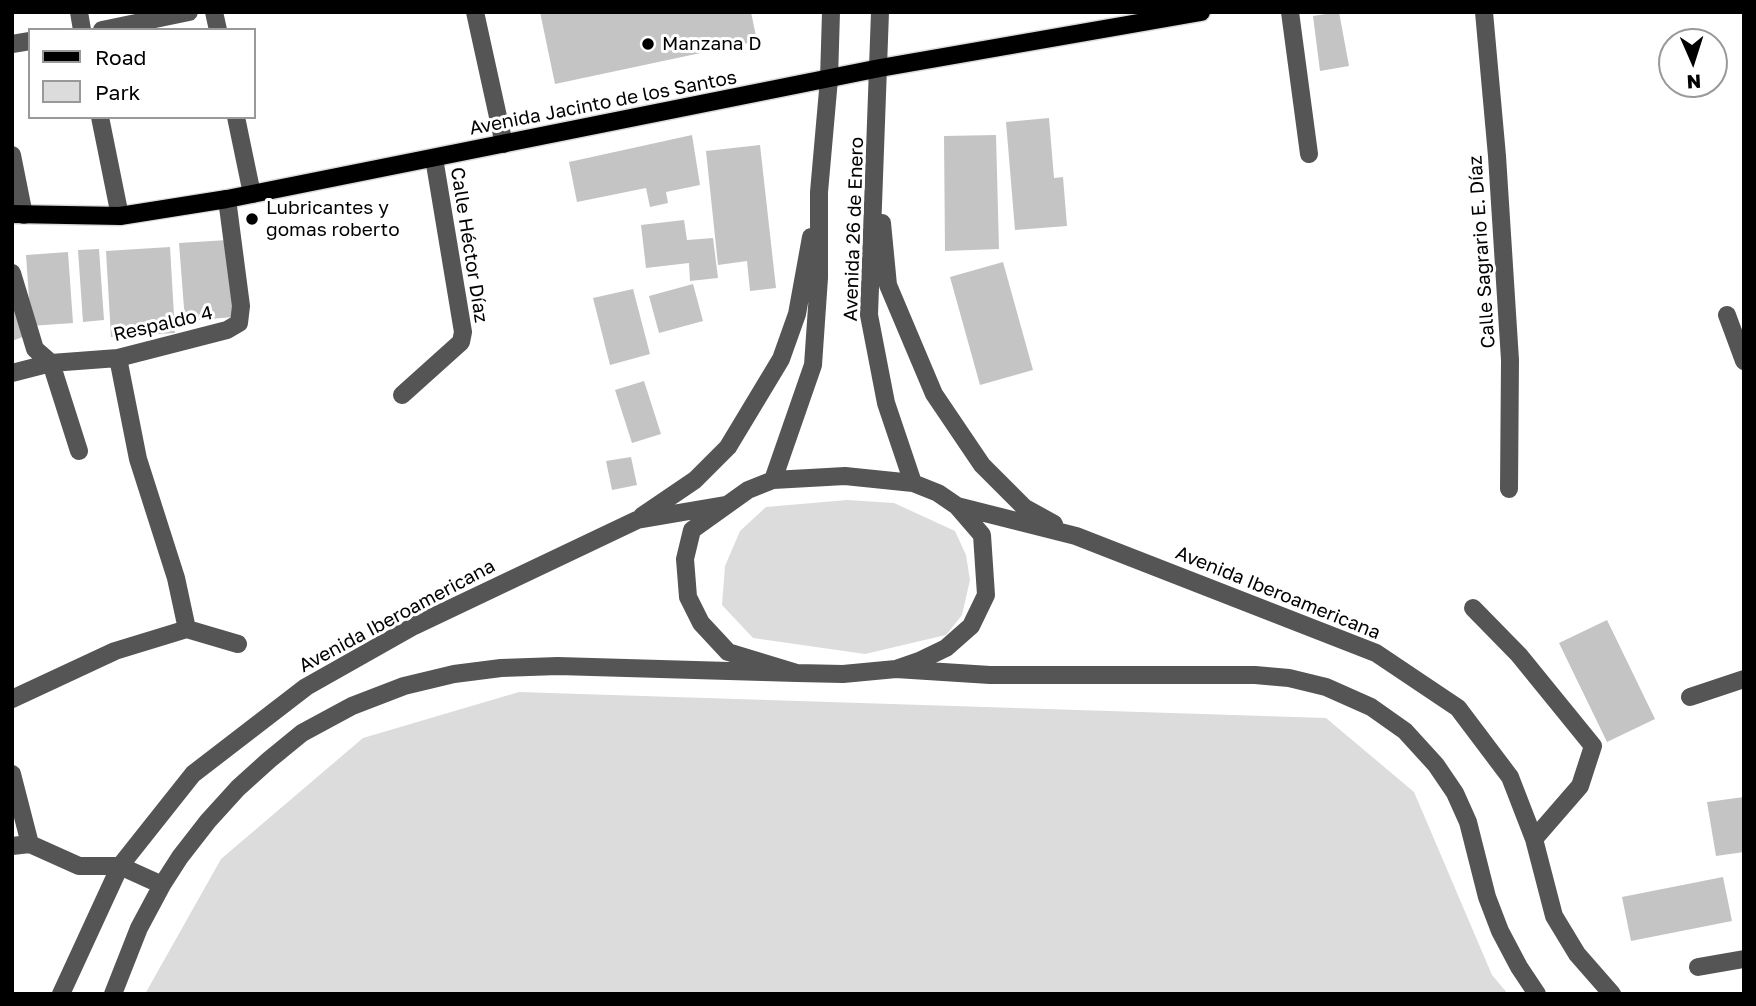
<!DOCTYPE html>
<html>
<head>
<meta charset="utf-8">
<style>
	body { margin:0 }
	#map { position:relative; width:1756px; height:1006px; overflow:hidden; background:#fff; font-family:"Golos Text",sans-serif }
	canvas { display:block }
	.frame { position:absolute; inset:0; border:14px solid #000; pointer-events:none }
	.legend { position:absolute; left:28px; top:28px; width:228px; height:91px; box-sizing:border-box; background:#fff; border:2px solid #999; margin:0; padding:9px 12px; list-style:none; font-size:21px; color:#000 }
	.legend li { display:flex; align-items:center; gap:14px; height:35px }
	.legend b { width:35px; border:2px solid #999 }
	.north { position:absolute; left:1658px; top:28px; width:70px; height:70px; box-sizing:border-box; background:#fff; border:2px solid #999; border-radius:50%; rotate:177deg; font-size:19px; font-weight:700; line-height:28px; text-align:center; color:#000 }
	.north::after { content:''; display:block; margin:auto; width:24px; height:32px; background:#000; clip-path:polygon(50% 0,100% 100%,50% 72%,0 100%) }
</style>
</head>
<body>
<div id="map">
<canvas width="1756" height="1006"></canvas>
<div class="frame"></div>
<ul class="legend">
<li><b style="height:9px;background:#000"></b>Road</li>
<li><b style="height:19px;background:#dcdcdc"></b>Park</li>
</ul>
<div class="north">N</div>
</div>
<script>
const ctx = document.querySelector('canvas').getContext('2d');
ctx.lineJoin = 'round';
function fillPath(path, color) {
  ctx.fillStyle = color;
  ctx.fill(path, 'evenodd');
}
function shape(rows) {
  const path = new Path2D();
  for (const r of rows) {
    path.moveTo(r[0], r[1]);
    for (let i = 2; i < r.length; i += 2) path.lineTo(r[i], r[i + 1]);
  }
  return path;
}
function strokePath(path, color, width, dash) {
  ctx.strokeStyle = color;
  ctx.lineWidth = width;
  ctx.lineCap = dash ? 'butt' : 'round';
  ctx.setLineDash(dash || []);
  ctx.stroke(path);
}
function label(font, color, halo, rows, align = 'center') {
  ctx.font = font + ' "Golos Text",sans-serif';
  ctx.lineWidth = 6;
  ctx.setLineDash([]);
  ctx.textBaseline = 'middle';
  ctx.strokeStyle = halo;
  ctx.fillStyle = color;
  for (const [text, x, y, turn = 0] of rows) {
    ctx.save();
    ctx.translate(x, y);
    ctx.rotate((+turn || 0) * Math.PI / 180);
    ctx.textAlign = isNaN(turn) ? turn : align;
    if (halo) ctx.strokeText(text, 0, 0);
    ctx.fillText(text, 0, 0);
    ctx.restore();
  }
}
fillPath(shape([
	[847,500,894,503,955,531,966,555,970,580,962,615,946,635,865,654,753,638,722,605,725,566,740,531,766,507],
	[519,692,1326,718,1414,792,1492,975,1508,994,145,994,221,859,363,738]
]), '#dcdcdc');
fillPath(shape([
	[540,12,751,12,757,41,555,84],
	[1339,12,1349,66,1320,71,1313,16],
	[1049,118,1054,178,1063,177,1067,226,1015,230,1006,122],
	[692,135,700,185,666,192,668,203,650,207,646,188,577,202,569,162],
	[996,135,999,249,945,251,944,136],
	[760,145,776,288,750,291,747,261,718,265,706,151],
	[684,220,687,240,713,238,718,278,690,281,689,263,646,268,641,225],
	[228,240,234,317,185,321,179,243],
	[170,247,175,333,111,337,106,251],
	[99,249,104,320,83,322,78,250],
	[68,252,73,323,31,326,26,255],
	[1003,262,1033,370,980,385,950,277],
	[693,284,703,321,659,333,649,296],
	[633,289,650,354,610,365,593,298],
	[12,303,25,336,12,341],
	[644,381,661,434,632,443,615,390],
	[631,457,637,485,612,490,606,461],
	[1607,620,1655,719,1607,742,1559,643],
	[1744,797,1744,852,1716,856,1707,802],
	[1723,877,1732,921,1631,941,1622,897]
]), '#c4c4c4');
const major = shape([
	[12,214,120,216,227,199,880,68,1201,12]
]);
strokePath(major, '#dbdbdb', 21);
strokePath(shape([
	[79,12,82,30],
	[214,12,218,30],
	[475,12,504,144],
	[880,12,869,315,886,403,913,483],
	[1290,12,1309,154],
	[1484,12,1497,156,1510,360,1509,489],
	[102,30,189,12],
	[12,44,30,41],
	[100,117,120,216],
	[236,117,252,194],
	[12,155,24,215],
	[882,223,888,285,934,394,982,465,1025,508,1054,524],
	[12,273,35,349,51,363,79,451],
	[1727,315,1744,361],
	[118,358,138,459,176,578,187,629],
	[12,373,51,363,118,358,227,330,239,323,241,306,227,199],
	[402,395,461,342,463,332,434,158],
	[845,476,913,483,938,493,957,506,982,535,986,595,971,626,946,648,919,661,896,669,843,674,797,673,728,652,701,623,688,597,685,559,692,530,748,490,773,480,845,476],
	[773,480,813,365,819,278,819,192,829,79,831,12],
	[957,506,1076,536,1376,653,1458,708,1510,777,1534,839,1554,916,1577,954,1612,994],
	[642,516,695,480,728,447,781,359,797,314,811,237],
	[1473,608,1519,655,1593,746,1580,786,1534,839],
	[896,669,990,675,1255,675,1289,678,1326,687,1371,707,1405,731,1436,765,1455,793,1468,822,1487,897,1500,931,1519,967,1537,994],
	[1690,697,1744,679],
	[12,699,115,651,187,629,238,644],
	[12,774,30,844],
	[12,846,30,844,79,866,120,866,162,885],
	[1698,967,1744,959],
	[61,994,120,866,193,774,306,687,414,626,637,520,725,505],
	[113,994,139,928,162,885,180,857,208,821,238,788,269,760,302,733,352,706,404,686,454,674,501,668,558,666,797,673]
]), '#555', 18);
strokePath(major, '#000', 18);
for (const [x, y, r, color] of [
	[648,44,7,"#000"],
	[252,219,7,"#000"]
]) {
  const dot = new Path2D();
  dot.arc(x, y, r, 0, 2 * Math.PI);
  ctx.fillStyle = color;
  ctx.fill(dot);
  strokePath(dot, '#fff', 2.5);
}
label('19px', '#000', '#fff', [
	["Manzana D",662,44],
	["Lubricantes y",266,208],
	["gomas roberto",266,230]
], 'left');
label('19px', '#000', '#fff', [
	["Avenida Jacinto de los Santos",603,103,-11],
	["Avenida 26 de Enero",854,229,-88],
	["Calle Héctor Díaz",469,245,81],
	["Calle Sagrario E. Díaz",1482,252,-94],
	["Respaldo 4",163,324,-13],
	["Avenida Iberoamericana",1278,593,22],
	["Avenida Iberoamericana",397,616,-28]
]);
</script>
</body>
</html>
